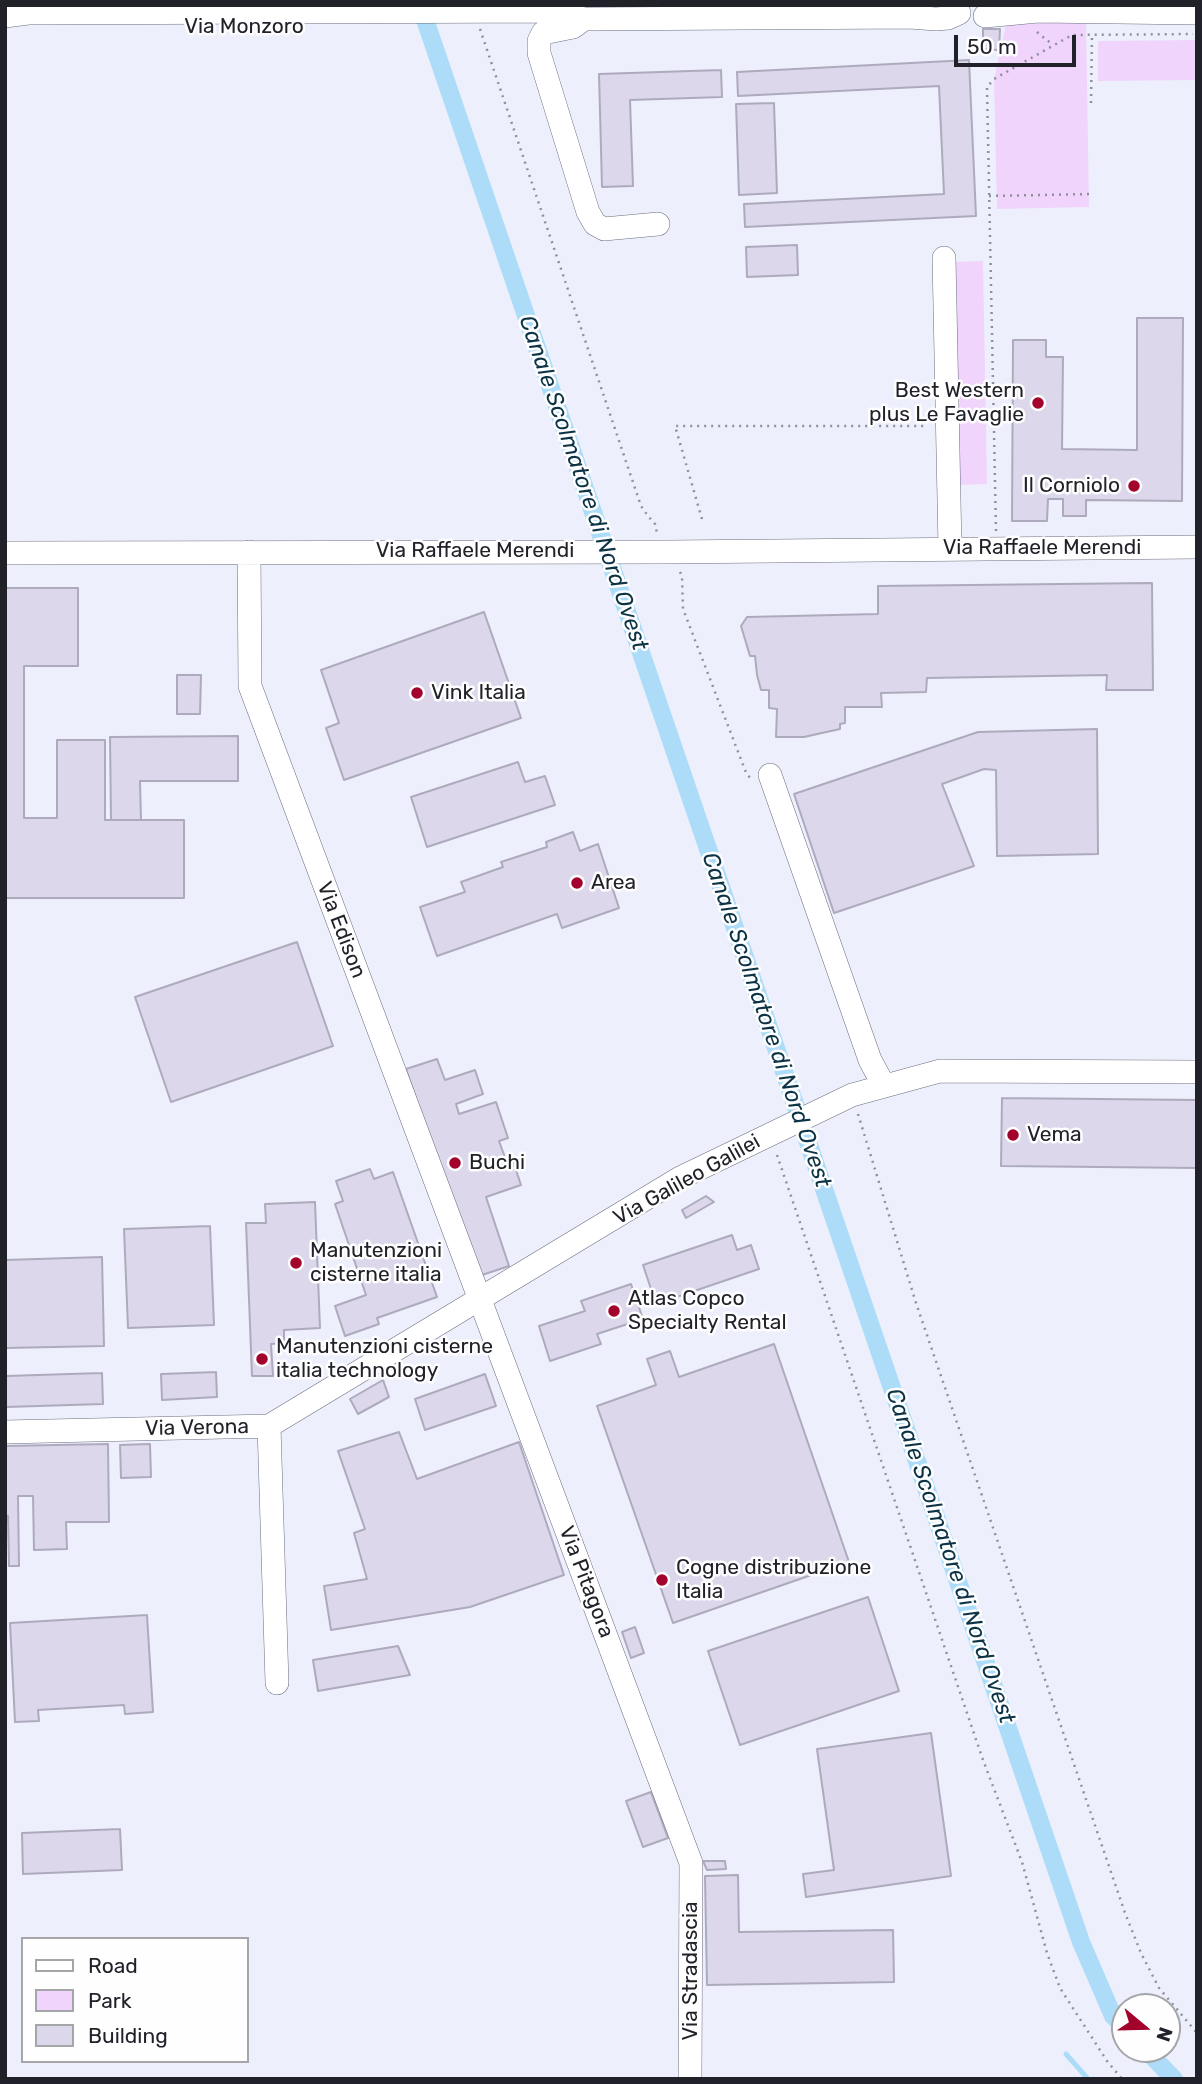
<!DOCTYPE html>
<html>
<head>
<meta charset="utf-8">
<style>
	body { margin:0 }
	#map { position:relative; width:1202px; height:2084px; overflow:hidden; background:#edf0fc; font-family:Rubik,sans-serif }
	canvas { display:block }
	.frame { position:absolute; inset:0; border:7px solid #202129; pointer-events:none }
	.legend { position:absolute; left:21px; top:1937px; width:228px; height:126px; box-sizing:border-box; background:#fefefe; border:2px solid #a5a6a9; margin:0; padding:9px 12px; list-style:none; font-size:21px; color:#202129 }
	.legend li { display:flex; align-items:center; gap:14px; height:35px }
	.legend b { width:35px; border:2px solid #a5a6a9 }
	.north { position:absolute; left:1111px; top:1993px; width:70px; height:70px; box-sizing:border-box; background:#fefefe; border:2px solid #a5a6a9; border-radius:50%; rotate:109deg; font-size:19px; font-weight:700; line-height:28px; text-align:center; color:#202129 }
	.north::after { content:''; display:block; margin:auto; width:24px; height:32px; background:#a2022b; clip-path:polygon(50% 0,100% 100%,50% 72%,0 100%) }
	.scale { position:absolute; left:954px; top:35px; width:122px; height:32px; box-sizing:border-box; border:4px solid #202129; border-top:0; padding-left:9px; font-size:21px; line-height:24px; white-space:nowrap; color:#202129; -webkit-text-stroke:5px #fefefe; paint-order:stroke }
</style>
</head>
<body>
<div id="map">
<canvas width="1202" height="2084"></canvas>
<div class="frame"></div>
<ul class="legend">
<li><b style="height:9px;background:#fff"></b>Road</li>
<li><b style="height:19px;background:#f0d4fb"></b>Park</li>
<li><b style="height:19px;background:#dcd7eb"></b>Building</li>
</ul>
<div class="north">N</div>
<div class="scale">50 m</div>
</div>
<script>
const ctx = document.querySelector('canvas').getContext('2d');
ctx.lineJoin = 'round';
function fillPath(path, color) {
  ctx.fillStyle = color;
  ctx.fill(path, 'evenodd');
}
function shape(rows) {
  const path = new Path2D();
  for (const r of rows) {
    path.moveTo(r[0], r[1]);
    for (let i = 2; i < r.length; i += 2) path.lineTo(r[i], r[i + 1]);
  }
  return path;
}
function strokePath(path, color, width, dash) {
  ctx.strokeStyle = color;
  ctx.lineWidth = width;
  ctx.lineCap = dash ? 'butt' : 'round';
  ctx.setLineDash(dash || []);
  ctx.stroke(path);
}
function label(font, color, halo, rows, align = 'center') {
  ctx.font = font + ' Rubik,sans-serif';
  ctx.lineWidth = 5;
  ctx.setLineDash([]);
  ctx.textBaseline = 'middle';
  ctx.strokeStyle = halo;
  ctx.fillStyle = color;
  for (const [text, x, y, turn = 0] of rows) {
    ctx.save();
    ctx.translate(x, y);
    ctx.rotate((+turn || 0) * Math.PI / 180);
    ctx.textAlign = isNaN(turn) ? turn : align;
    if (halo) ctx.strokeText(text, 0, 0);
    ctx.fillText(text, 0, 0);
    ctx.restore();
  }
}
fillPath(shape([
	[1086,21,1089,207,997,209,994,79,1006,25],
	[1197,40,1197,80,1098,81,1098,41],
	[983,261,987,484,956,485,952,262]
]), '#f0d4fb');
strokePath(shape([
	[1066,2054,1088,2079]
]), '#acdcf8', 5);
strokePath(shape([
	[420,5,1081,1942,1113,2016,1125,2028],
	[1145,2049,1174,2079]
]), '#acdcf8', 18);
const building = shape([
	[983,29,1000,29,999,50,983,49,983,29],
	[969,60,976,216,745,227,744,204,944,194,939,86,738,96,737,72,969,60],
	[721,70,722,97,630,100,633,186,602,187,599,74,721,70],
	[774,103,777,193,739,195,736,104,774,103],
	[797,245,798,275,747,277,746,247,797,245],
	[1137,318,1183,318,1182,501,1086,500,1086,516,1063,516,1063,499,1048,499,1047,521,1012,521,1013,340,1046,340,1046,357,1063,357,1062,449,1137,450,1137,318],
	[1152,583,1153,690,1106,690,1107,675,927,678,926,692,881,693,882,707,845,707,845,723,840,724,840,729,804,737,776,737,777,709,769,708,769,690,761,690,757,675,755,656,750,656,741,626,747,617,878,614,878,586,1152,583],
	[5,588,78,588,78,666,24,666,24,818,57,818,57,740,105,740,105,820,184,820,184,898,5,898,5,588],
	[484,612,521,718,344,780,326,728,339,723,321,670,484,612],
	[177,675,201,675,200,714,177,714,177,675],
	[1097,729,1098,854,997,856,996,770,984,769,942,784,974,866,834,913,794,794,978,732,1097,729],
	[238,736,238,781,140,781,141,820,111,820,110,737,238,736],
	[518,762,525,782,545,776,555,805,427,847,411,797,518,762],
	[573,832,580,851,598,844,619,908,562,928,557,914,437,956,420,907,465,892,461,882,503,867,501,862,547,847,546,842,573,832],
	[297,942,333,1046,171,1102,135,997,297,942],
	[437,1059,445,1080,475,1070,483,1094,456,1104,459,1114,496,1102,508,1138,499,1141,507,1163,513,1161,521,1185,486,1197,509,1266,476,1277,406,1069,437,1059],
	[1002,1098,1197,1100,1197,1168,1001,1166,1002,1098],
	[370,1169,374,1179,393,1172,437,1297,377,1318,379,1324,345,1336,335,1306,366,1295,335,1204,343,1201,336,1181,370,1169],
	[706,1196,714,1202,686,1218,682,1210,706,1196],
	[315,1202,320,1328,284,1330,284,1343,271,1344,273,1376,252,1376,246,1223,266,1223,265,1204,315,1202],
	[210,1226,214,1325,128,1328,124,1229,210,1226],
	[732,1235,737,1250,751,1245,759,1269,656,1304,643,1265,732,1235],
	[102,1257,104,1346,5,1348,5,1260,102,1257],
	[631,1284,643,1319,597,1334,601,1344,550,1361,539,1326,585,1311,581,1301,631,1284],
	[774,1344,849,1562,673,1623,597,1406,656,1385,647,1359,670,1351,679,1377,774,1344],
	[216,1372,217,1397,162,1400,161,1374,216,1372],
	[102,1373,103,1404,6,1407,6,1376,102,1373],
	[485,1374,496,1406,425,1430,415,1399,485,1374],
	[383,1380,389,1397,358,1414,350,1399,383,1380],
	[399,1432,417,1479,519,1442,564,1575,470,1607,331,1630,324,1586,367,1579,354,1533,365,1529,338,1451,399,1432],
	[108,1444,109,1522,66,1522,67,1549,34,1550,33,1496,18,1496,19,1566,9,1566,8,1516,5,1516,5,1446,108,1444],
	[150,1444,151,1477,121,1478,120,1445,150,1444],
	[868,1597,899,1691,740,1745,708,1651,868,1597],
	[147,1615,153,1712,125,1714,124,1705,38,1710,39,1721,15,1722,10,1623,147,1615],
	[635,1627,644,1653,631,1658,622,1632,635,1627],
	[398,1646,410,1675,318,1691,313,1660,398,1646],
	[931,1733,951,1876,806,1897,803,1874,834,1870,817,1749,931,1733],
	[651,1792,668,1838,643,1847,626,1801,651,1792],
	[120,1829,122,1870,23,1874,22,1833,120,1829],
	[703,1861,725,1861,726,1869,707,1870,703,1861],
	[738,1875,739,1932,893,1930,894,1982,707,1985,705,1876,738,1875]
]);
fillPath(building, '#dcd7eb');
strokePath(building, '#aeaabd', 2);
const minor = shape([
	[5,16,28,13,553,11,584,19,910,17,936,19,948,18,959,13],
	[985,16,1038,11,1197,13],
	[584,19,573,27,543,33,539,41,539,53,588,212,595,224,604,229,658,224],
	[944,258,950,548],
	[249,552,250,686,691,1863,690,2079],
	[5,553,669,552,1197,547],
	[770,775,870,1060,884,1086],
	[269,1426,277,1683],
	[5,1432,269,1426,680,1178,852,1095,940,1071,1197,1072]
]);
strokePath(minor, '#6a6e7f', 24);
strokePath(shape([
	[480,29,641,506,648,516,655,524,657,533],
	[1037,32,1053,45],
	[1091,103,1092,35],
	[989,196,1092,194],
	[702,519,675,426,928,426],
	[996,531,987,87,994,79,1072,35,1193,34],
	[680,572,682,576,683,609,747,775,751,778],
	[858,1114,916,1303,1125,1913,1141,1953,1159,1988,1197,2033],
	[777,1155,983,1760,1022,1862,1047,1953,1060,1988,1107,2061,1122,2079]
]), '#8e909a', 2.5, [2, 5]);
strokePath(minor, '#fff', 23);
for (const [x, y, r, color] of [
	[1038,403,7,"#a2022b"],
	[1134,486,7,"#a2022b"],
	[417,693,7,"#a2022b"],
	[577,883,7,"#a2022b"],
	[1013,1135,7,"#a2022b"],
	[455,1163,7,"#a2022b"],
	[296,1263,7,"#a2022b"],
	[614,1311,7,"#a2022b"],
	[262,1359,7,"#a2022b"],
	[662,1580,7,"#a2022b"]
]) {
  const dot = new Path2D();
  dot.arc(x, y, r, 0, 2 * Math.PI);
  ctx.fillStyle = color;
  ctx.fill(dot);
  strokePath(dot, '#fefefe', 2.5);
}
label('21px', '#202129', '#fefefe', [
	["Via Monzoro",244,27],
	["Via Raffaele Merendi",1042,548],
	["Via Raffaele Merendi",475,551],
	["Via Edison",341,930,69],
	["Via Galileo Galilei",687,1180,-29],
	["Via Verona",197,1428,-1],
	["Via Pitagora",586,1582,69],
	["Via Stradascia",691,1971,-90]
]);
label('21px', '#202129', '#fefefe', [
	["Best Western",1024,391,"right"],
	["plus Le Favaglie",1024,415,"right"],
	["Il Corniolo",1120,486,"right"],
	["Vink Italia",431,693],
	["Area",591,883],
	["Vema",1027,1135],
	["Buchi",469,1163],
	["Manutenzioni",310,1251],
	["cisterne italia",310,1275],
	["Atlas Copco",628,1299],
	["Specialty Rental",628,1323],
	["Manutenzioni cisterne",276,1347],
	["italia technology",276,1371],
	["Cogne distribuzione",676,1568],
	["Italia",676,1592]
], 'left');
label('italic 23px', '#0c3346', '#fefefe', [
	["Canale Scolmatore di Nord Ovest",583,483,71],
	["Canale Scolmatore di Nord Ovest",766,1020,71],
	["Canale Scolmatore di Nord Ovest",950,1556,71]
]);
</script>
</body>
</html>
